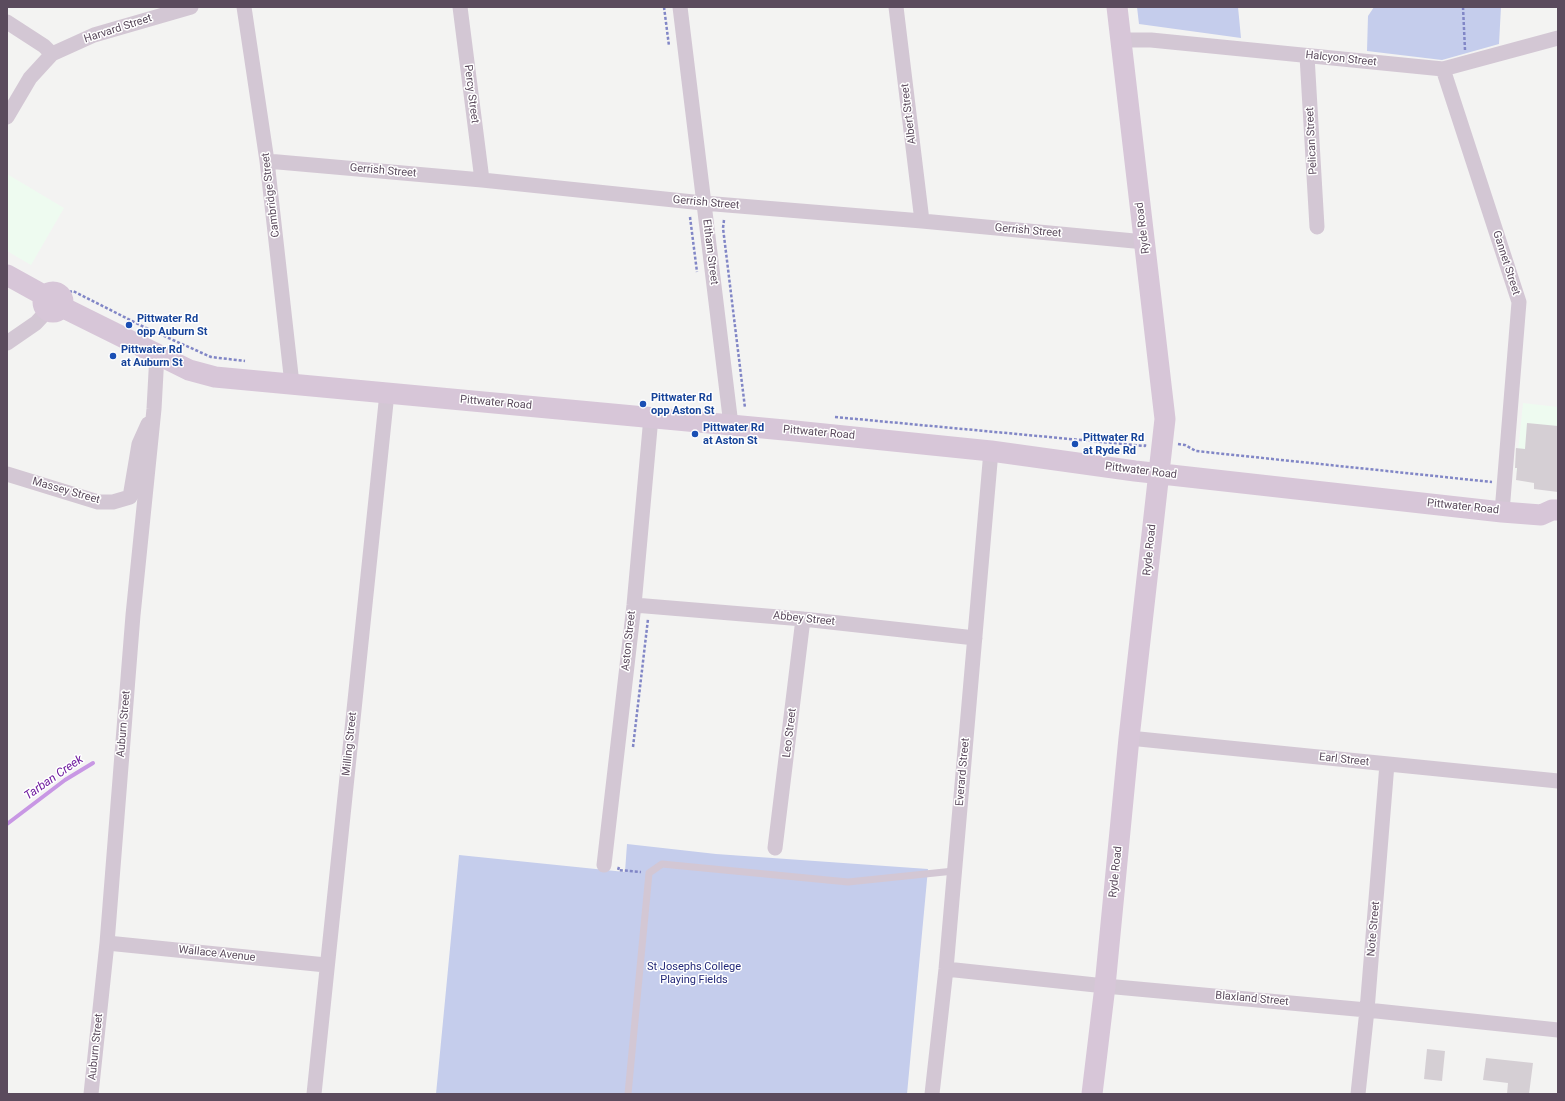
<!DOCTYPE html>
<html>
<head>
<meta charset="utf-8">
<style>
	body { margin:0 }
	#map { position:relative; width:1565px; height:1101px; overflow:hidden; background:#f3f3f2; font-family:Roboto,sans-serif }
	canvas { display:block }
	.frame { position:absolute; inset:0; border:8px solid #5b4b5d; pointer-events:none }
</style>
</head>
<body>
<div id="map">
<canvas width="1565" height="1101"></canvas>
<div class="frame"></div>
</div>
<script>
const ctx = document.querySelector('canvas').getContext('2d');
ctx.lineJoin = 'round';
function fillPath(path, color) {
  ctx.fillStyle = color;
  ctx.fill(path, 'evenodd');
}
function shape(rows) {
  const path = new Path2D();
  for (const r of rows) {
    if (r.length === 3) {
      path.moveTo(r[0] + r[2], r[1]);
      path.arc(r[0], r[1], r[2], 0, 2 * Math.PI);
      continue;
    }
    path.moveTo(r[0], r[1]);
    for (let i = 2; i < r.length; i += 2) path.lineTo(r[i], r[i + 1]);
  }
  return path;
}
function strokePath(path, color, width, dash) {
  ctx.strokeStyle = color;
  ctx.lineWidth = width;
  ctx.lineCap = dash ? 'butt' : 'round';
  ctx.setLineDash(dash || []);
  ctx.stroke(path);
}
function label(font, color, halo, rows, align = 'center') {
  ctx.font = font + ' Roboto,sans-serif';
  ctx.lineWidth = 3;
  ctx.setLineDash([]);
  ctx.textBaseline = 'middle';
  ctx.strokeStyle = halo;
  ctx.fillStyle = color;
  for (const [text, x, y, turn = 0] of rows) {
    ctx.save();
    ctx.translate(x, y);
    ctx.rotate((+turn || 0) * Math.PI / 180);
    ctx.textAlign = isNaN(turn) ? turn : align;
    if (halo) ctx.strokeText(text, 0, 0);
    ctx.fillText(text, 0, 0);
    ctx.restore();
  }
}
fillPath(shape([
	[7,174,64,208,31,265,7,251],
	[1523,403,1558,407,1558,485,1523,481,1516,471]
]), '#eefbf0');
fillPath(shape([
	[1137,7,1238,7,1241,38,1139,24],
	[1374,7,1501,7,1499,44,1442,60,1367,51,1368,16],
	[627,844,716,854,928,869,907,1094,436,1094,459,855,625,872]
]), '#c5cdec');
strokePath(shape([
	[7,824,65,780,93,763]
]), '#c897e4', 4);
fillPath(shape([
	[1527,423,1558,426,1558,492,1534,489,1534,483,1516,480,1517,468,1515,468,1516,448,1525,449],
	[1427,1049,1445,1051,1442,1081,1424,1079],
	[1486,1058,1533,1063,1529,1094,1507,1094,1508,1083,1483,1080]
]), '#d5cfd4');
strokePath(shape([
	[664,7,669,46],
	[1463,7,1465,50],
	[690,217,697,272],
	[724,220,723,228,745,408],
	[69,292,73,291,144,327,211,357,245,361],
	[835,417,1145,446,1145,444],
	[1178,444,1185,445,1196,451,1492,482],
	[633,747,648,619],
	[619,867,618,870,641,872]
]), '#8186c6', 2.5, [3, 2]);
strokePath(shape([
	[628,1094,649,873,662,864,848,882,954,871]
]), '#d3c7d4', 7);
strokePath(shape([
	[244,7,267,161,292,384],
	[460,7,482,180],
	[680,7,731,425],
	[896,7,922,221],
	[7,22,44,46,52,54],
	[1120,40,1151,40,1443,69,1558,38],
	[1307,56,1317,227],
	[1443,69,1519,302,1502,512],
	[7,117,30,78,52,54,94,35,191,7],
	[267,161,482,180,703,203,922,221,1145,242],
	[7,343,36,323,48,310],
	[7,474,98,502,113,502,130,497,139,444,148,424],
	[634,605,803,619,975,638],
	[1129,738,1558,781],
	[775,848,803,619],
	[604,865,634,605,651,417],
	[107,943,326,965],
	[946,969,1105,986,1367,1010,1558,1030],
	[91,1094,107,943,133,615,154,409,157,354],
	[314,1094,387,393],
	[932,1094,946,969,991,451],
	[1358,1094,1367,1010,1387,764]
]), '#d3c7d4', 15);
strokePath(shape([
	[7,275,45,296],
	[53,302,10],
	[62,307,189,370,215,377,795,431,991,451,1135,471,1502,512,1541,515,1552,510,1558,510],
	[1092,1094,1105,986,1129,738,1165,419,1117,7]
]), '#d7c6d8', 21);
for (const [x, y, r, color] of [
	[129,325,4,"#1a4fb4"],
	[113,356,4,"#1a4fb4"],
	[643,404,4,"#1a4fb4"],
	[695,434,4,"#1a4fb4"],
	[1075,444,4,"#1a4fb4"]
]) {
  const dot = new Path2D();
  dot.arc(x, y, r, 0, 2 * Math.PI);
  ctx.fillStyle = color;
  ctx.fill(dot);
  strokePath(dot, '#fff', 1.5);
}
label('11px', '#5b4b5d', '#fff', [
	["Harvard Street",118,29,-18],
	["Halcyon Street",1341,59,6],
	["Percy Street",471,94,83],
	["Albert Street",909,114,-97],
	["Pelican Street",1312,141,-93],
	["Gerrish Street",383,171,5],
	["Cambridge Street",271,195,-97],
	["Gerrish Street",706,203,5],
	["Ryde Road",1143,228,-97],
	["Gerrish Street",1028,231,5],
	["Eltham Street",710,252,83],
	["Gannet Street",1506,263,72],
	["Pittwater Road",496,403,5],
	["Pittwater Road",819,433,5],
	["Pittwater Road",1141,471,7],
	["Massey Street",66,491,16],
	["Pittwater Road",1463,507,6],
	["Ryde Road",1150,550,-84],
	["Abbey Street",804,619,6],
	["Aston Street",629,641,-84],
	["Auburn Street",124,724,-85],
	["Leo Street",790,733,-83],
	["Milling Street",350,744,-84],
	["Earl Street",1344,760,6],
	["Everard Street",963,772,-85],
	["Ryde Road",1116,872,-84],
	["Note Street",1374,929,-85],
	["Wallace Avenue",217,954,6],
	["Blaxland Street",1252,999,5],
	["Auburn Street",96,1047,-84]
]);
label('bold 11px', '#164399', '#fff', [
	["Pittwater Rd",137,319],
	["opp Auburn St",137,332],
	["Pittwater Rd",121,350],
	["at Auburn St",121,363],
	["Pittwater Rd",651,398],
	["opp Aston St",651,411],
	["Pittwater Rd",703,428],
	["at Aston St",703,441],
	["Pittwater Rd",1083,438],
	["at Ryde Rd",1083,451]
], 'left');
label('11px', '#222878', '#fff', [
	["St Josephs College",694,967],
	["Playing Fields",694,980]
]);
label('italic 12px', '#6f1c9f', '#fff', [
	["Tarban Creek",54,778,-35]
]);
</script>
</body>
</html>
